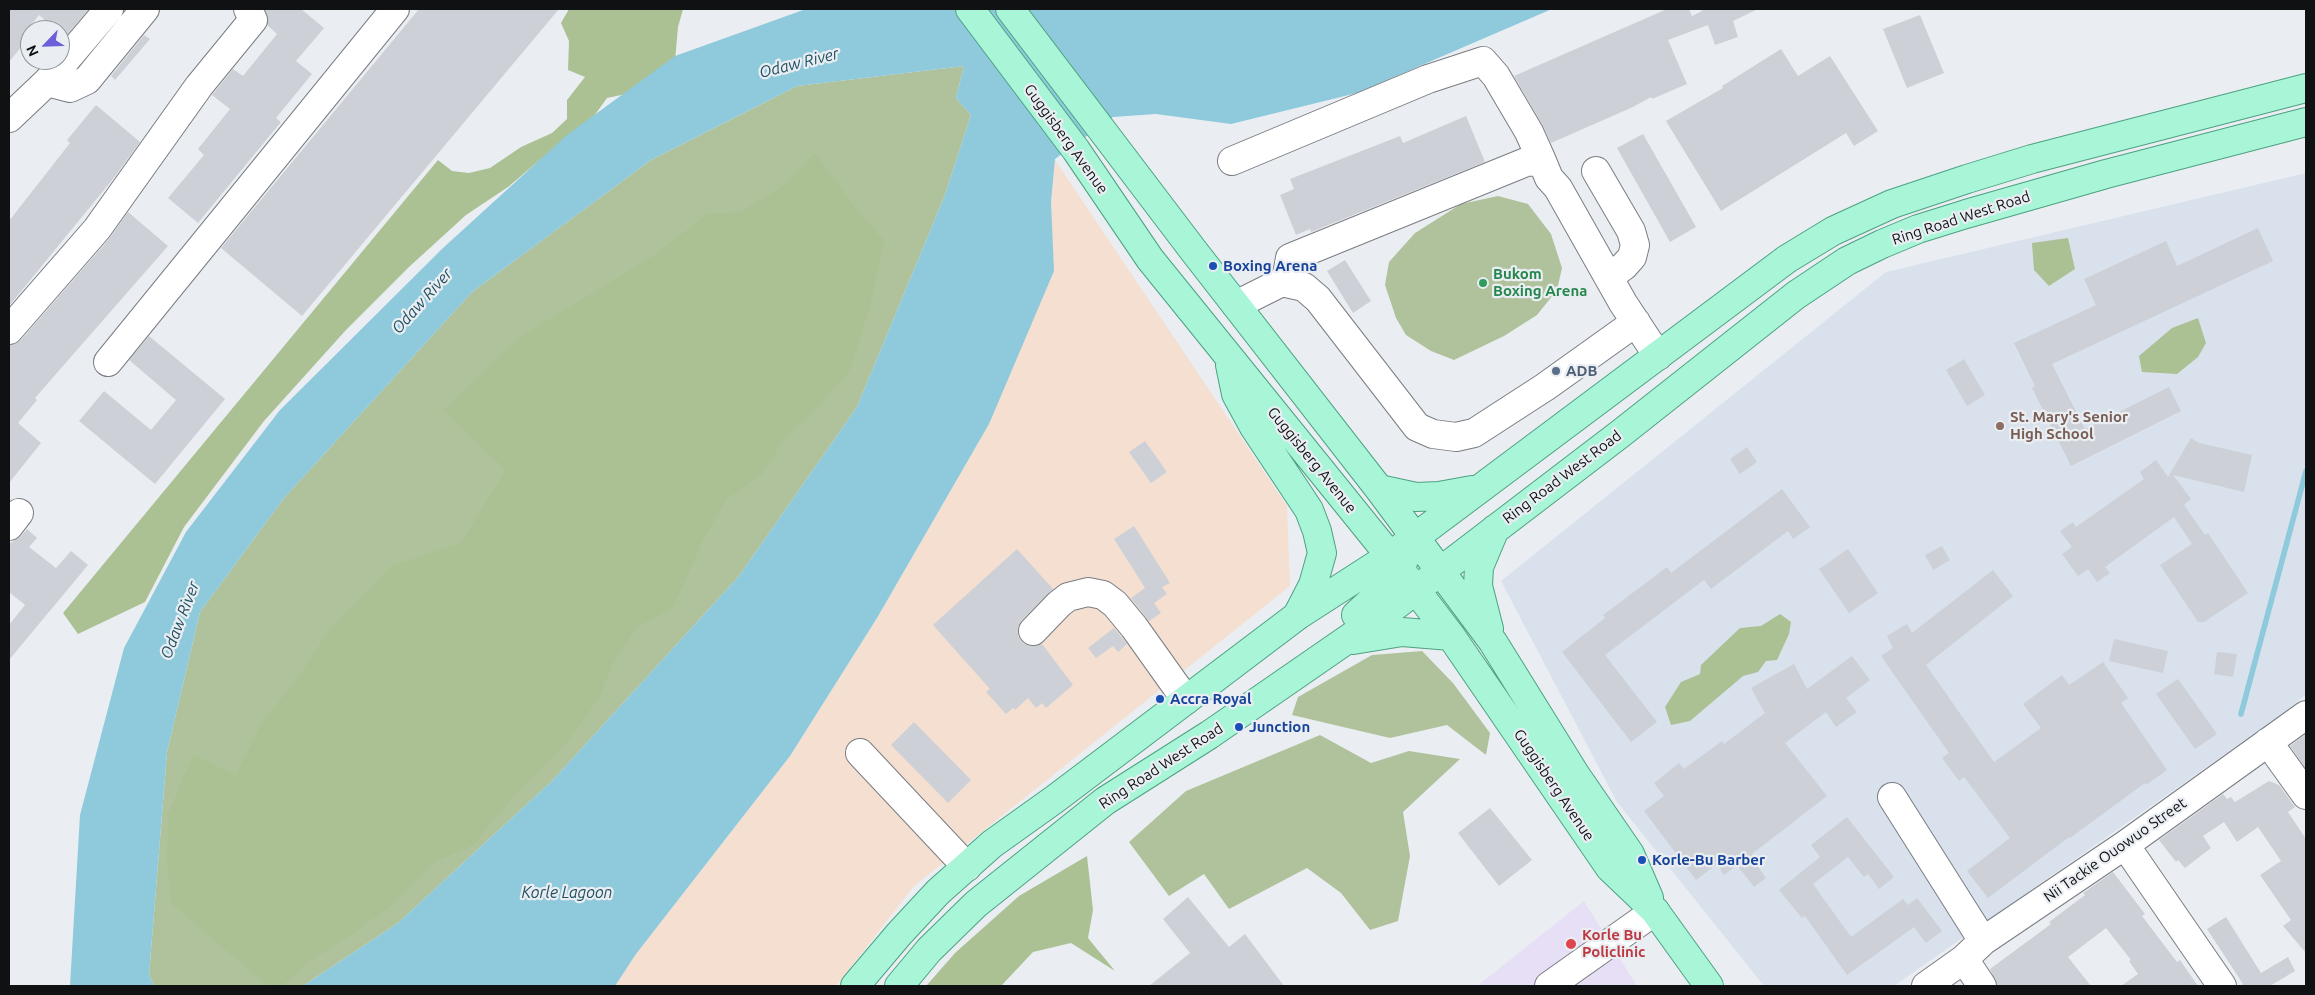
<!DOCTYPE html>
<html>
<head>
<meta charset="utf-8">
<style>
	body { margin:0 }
	#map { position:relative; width:2315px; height:995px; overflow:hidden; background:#eaeef3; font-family:Ubuntu,sans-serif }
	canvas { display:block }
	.frame { position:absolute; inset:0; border:10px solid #0f1112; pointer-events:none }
	.north { position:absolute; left:20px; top:20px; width:50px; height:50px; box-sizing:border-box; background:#eaeef3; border:1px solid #929699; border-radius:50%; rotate:246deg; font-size:14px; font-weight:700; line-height:20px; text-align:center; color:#0f1112 }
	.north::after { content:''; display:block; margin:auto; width:18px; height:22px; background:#6b60da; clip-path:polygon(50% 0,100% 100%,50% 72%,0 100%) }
</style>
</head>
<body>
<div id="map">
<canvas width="2315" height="995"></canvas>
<div class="frame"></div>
<div class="north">N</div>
</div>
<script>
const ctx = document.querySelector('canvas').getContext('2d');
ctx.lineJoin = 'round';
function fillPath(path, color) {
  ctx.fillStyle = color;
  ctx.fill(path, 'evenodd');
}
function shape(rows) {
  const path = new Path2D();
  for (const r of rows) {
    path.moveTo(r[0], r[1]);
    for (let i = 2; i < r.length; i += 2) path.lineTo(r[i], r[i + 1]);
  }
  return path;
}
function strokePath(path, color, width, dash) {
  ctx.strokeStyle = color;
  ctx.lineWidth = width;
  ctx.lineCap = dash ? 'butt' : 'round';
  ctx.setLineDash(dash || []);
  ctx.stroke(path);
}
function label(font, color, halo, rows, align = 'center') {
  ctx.font = font + ' Ubuntu,sans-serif';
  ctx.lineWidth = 4.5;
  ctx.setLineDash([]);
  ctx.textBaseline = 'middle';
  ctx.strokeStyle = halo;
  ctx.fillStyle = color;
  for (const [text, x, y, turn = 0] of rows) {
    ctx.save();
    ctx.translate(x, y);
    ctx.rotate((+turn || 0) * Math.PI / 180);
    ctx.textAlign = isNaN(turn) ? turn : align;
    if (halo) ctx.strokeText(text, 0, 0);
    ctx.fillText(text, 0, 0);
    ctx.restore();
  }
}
fillPath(shape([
	[2306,173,2306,694,2288,710,1894,986,1764,986,1617,802,1501,581,1886,272]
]), '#d9e1ed');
fillPath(shape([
	[1055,160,1287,506,1290,586,914,886,836,986,615,986,636,954,790,756,877,618,989,424,1051,202]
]), '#f4dfd0');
fillPath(shape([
	[1584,901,1637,986,1477,986]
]), '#e7dff5');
fillPath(shape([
	[964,66,956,98,971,115,945,195,857,407,739,576,552,781,398,923,303,986,154,986,149,975,167,752,200,612,284,498,472,292,651,160,797,86],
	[1498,196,1528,204,1551,234,1562,268,1557,290,1537,315,1504,336,1454,360,1431,351,1406,335,1396,318,1385,285,1389,262,1415,233,1461,204],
	[1422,651,1453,683,1490,733,1486,755,1447,725,1390,738,1292,715,1298,697,1372,655],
	[1320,735,1371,763,1409,751,1460,759,1403,812,1410,856,1398,921,1370,930,1341,893,1307,868,1229,909,1204,874,1169,896,1129,842,1186,791]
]), '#afc29c');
fillPath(shape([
	[569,9,683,9,678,27,673,84,607,98,579,137,541,159,508,187,466,215,409,267,346,330,264,421,184,527,145,602,78,634,63,613,438,160,452,171,469,173,490,168,521,147,552,133,567,119,567,100,585,77,568,70,569,41,561,23],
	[815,153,852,204,884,241,870,306,850,370,810,415,786,436,761,475,727,499,703,540,673,608,637,627,612,665,599,698,566,743,514,796,473,845,435,862,392,905,351,935,304,965,282,986,268,986,171,903,167,857,168,814,193,755,236,775,261,724,300,675,329,630,392,566,461,543,506,470,444,410,520,337,650,258,708,214,740,212,779,189],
	[2068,238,2075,269,2049,286,2034,270,2032,243],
	[2198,318,2206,343,2198,357,2177,374,2142,372,2139,356,2172,328],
	[1780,614,1791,622,1789,634,1777,660,1766,661,1758,672,1743,676,1690,721,1671,725,1665,707,1681,682,1700,674,1701,665,1740,628,1761,626],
	[1087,856,1093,910,1088,938,1115,971,1071,943,1033,952,1002,985,931,986,927,985,955,953,1019,896]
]), '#abc194');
fillPath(shape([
	[806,9,1552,9,1357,93,1231,124,1156,114,1113,117,1055,159,1051,202,1054,271,989,424,877,618,790,756,636,954,615,986,303,986,398,923,552,781,739,576,857,407,945,195,971,115,956,98,964,66,797,86,651,160,472,292,284,498,200,612,167,752,149,975,154,986,70,986,80,815,124,648,186,532,280,410,443,248,567,135,675,56]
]), '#8ec9dc');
strokePath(shape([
	[2241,714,2306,471]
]), '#8ec9dc', 5.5);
fillPath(shape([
	[9,9,89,9,65,37,60,30,57,30,39,15,22,37,26,41,9,62],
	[265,9,301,9,324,28,296,61,312,74,276,118,281,122,198,223,168,198,204,155,198,149,230,109,212,95,233,69,243,76,277,34,267,25,268,22],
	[419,9,559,9,302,316,221,248],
	[1667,9,1689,9,1692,16,1702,11,1701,9,1758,9,1733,21,1738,37,1715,45,1708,25,1668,40,1687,84,1652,99,1651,97,1633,107,1551,143,1542,124,1514,76],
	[1920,15,1944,73,1907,88,1883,29],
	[144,35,150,39,115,80,111,76],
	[1781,49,1798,76,1830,56,1878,131,1854,146,1846,133,1721,211,1666,121,1723,88,1722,86],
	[96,105,140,142,113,179,9,306,9,221,70,143,67,140],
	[1466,116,1485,162,1311,232,1310,229,1296,235,1280,195,1294,189,1290,179,1400,136,1403,143],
	[1643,134,1696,227,1670,242,1617,148],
	[128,212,168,246,35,398,37,400,18,423,41,443,9,483,9,345,21,340,109,239],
	[2258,228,2273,261,2052,364,2085,429,2169,387,2181,411,2071,466,2032,388,2035,386,2014,343,2096,305,2084,279,2166,241,2177,266],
	[1345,260,1371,301,1353,313,1327,271],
	[149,336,225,399,155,484,79,421,104,391,151,430,176,400,129,360],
	[1964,359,1985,395,1967,406,1946,370],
	[2191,438,2199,443,2252,455,2244,492,2173,475,2191,499,2184,505,2205,535,2208,533,2248,593,2204,622,2198,622,2160,565,2192,544,2174,517,2105,567,2110,573,2097,582,2088,569,2078,576,2062,554,2072,547,2060,531,2073,522,2076,527,2144,479,2140,472,2156,460,2168,477],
	[1145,441,1167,472,1151,483,1129,452],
	[1747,447,1757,462,1740,474,1730,459],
	[1782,489,1810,527,1793,539,1788,531,1711,589,1704,580,1605,655,1657,722,1631,742,1562,652,1605,618,1603,615,1667,567,1671,573],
	[1134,526,1170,583,1162,587,1167,594,1154,603,1161,613,1149,621,1131,598,1145,588,1114,539],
	[27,529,37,538,29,547,56,568,71,551,88,565,9,660,9,625,25,605,9,592,9,544,21,536],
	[1942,546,1950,560,1933,570,1925,555],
	[1017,549,1053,589,1021,621,1018,628,1018,636,1023,643,1029,646,1042,644,1073,685,1046,708,1042,703,1036,708,1028,698,1015,710,1013,708,1006,714,986,692,990,689,933,625],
	[1848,549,1878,593,1849,613,1819,569],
	[1993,570,2013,596,1926,665,1994,762,2041,728,2023,704,2062,675,2069,685,2103,662,2128,698,2121,703,2167,770,2146,785,2145,783,2070,838,2069,837,1988,898,1967,871,2010,838,1964,777,1959,781,1942,758,1949,753,1881,656,1893,648,1887,636,1907,624,1912,633],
	[1114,628,1127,644,1118,652,1113,646,1096,658,1088,648],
	[2114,639,2168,651,2163,673,2109,661],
	[2217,652,2237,654,2233,677,2214,674],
	[1852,656,1870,680,1846,698,1857,712,1836,727,1826,712,1785,743,1827,796,1752,854,1755,858,1753,860,1766,878,1754,887,1737,865,1724,875,1717,864,1696,880,1644,811,1664,796,1654,783,1679,763,1684,769,1722,741,1724,744,1765,713,1751,688,1794,664,1807,689],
	[2178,679,2217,734,2195,749,2156,694],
	[914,722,971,780,948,803,891,745],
	[2306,734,2306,769,2290,746],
	[2269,781,2279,785,2295,807,2288,812,2306,839,2306,953,2283,926,2291,920,2260,875,2281,861,2258,827,2237,842,2224,822,2203,836,2211,848,2185,868,2178,860,2176,862,2159,840,2223,794,2227,799,2231,797,2235,802],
	[1490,808,1532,860,1499,886,1458,833],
	[1847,817,1894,877,1879,889,1868,874,1864,877,1848,857,1813,884,1851,937,1903,899,1908,905,1917,898,1942,931,1926,943,1914,927,1847,975,1805,916,1802,918,1779,890,1820,857,1811,845],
	[2113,872,2145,914,2142,916,2177,962,2180,960,2198,986,2121,986,2138,974,2129,961,2131,960,2106,928,2068,957,2091,986,1997,986,1990,969,2051,924,2049,922,2085,895,2083,893],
	[1188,897,1229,947,1245,934,1284,986,1149,986,1190,953,1163,919],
	[2226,917,2261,973,2288,957,2295,971,2270,986,2240,986,2243,984,2207,929]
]), '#cdd1d7');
const minor = shape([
	[47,82,70,88,87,80,145,9],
	[9,118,47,82,109,9],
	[1232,161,1428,79,1483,61,1496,76,1529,132,1542,161],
	[1596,171,1631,231,1635,245,1632,257,1624,266,1609,277],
	[1282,282,1287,275,1290,258,1526,162,1542,161,1549,178,1558,188,1623,303,1658,356],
	[1236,305,1282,282,1304,287,1318,299,1417,427,1433,434,1456,437,1474,433,1545,387,1636,322],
	[9,330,97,229,199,86,253,20,248,9],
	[108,362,395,9],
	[9,526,19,513],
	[1033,631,1059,604,1068,597,1088,592,1103,595,1115,604,1134,627,1186,700],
	[2268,742,2306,795],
	[860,753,967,867],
	[1892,797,1983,941],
	[2125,845,2222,986],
	[1964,959,1982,986],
	[1549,986,1655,911],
	[1926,986,1964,959,1983,941,2125,845,2306,715]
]);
const major = shape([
	[970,9,1076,150,1150,259,1390,556,1451,636,1610,868,1655,911,1709,986],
	[1010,9,1193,250,1379,489,1493,642,1575,774,1630,854,1649,898],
	[1230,365,1236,394,1254,427,1309,510,1317,531,1322,553,1313,585,1297,616],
	[1379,489,1416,497,1439,496,1472,490],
	[1356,615,1382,591,1400,569,1407,553],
	[1489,629,1478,586,1479,567,1495,529],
	[1353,640,1402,632,1451,636],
	[855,986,899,934,938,892,992,844,1055,799,1297,616,1390,556,1787,259,1833,231,1892,204,1967,179,2032,159,2306,88],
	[899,986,929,950,976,904,1105,801,1209,735,1387,612,1620,434,1796,295,1847,261,1882,244,1918,229,1966,214,2106,174,2306,122]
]);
strokePath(minor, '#797d82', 30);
strokePath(major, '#4da181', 30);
strokePath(minor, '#fff', 28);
strokePath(major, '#a8f5d7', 28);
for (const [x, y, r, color] of [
	[1213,266,5,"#1a4fb4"],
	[1483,283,5,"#2e9e5b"],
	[1556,371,5,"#5c6f8a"],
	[2000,426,5,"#8d6e63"],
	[1160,699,5,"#1a4fb4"],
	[1239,727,5,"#1a4fb4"],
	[1642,860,5,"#1a4fb4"],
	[1571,944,6,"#e0444e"]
]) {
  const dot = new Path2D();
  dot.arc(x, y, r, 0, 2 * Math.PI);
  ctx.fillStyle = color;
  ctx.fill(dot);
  strokePath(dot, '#eaeef3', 2);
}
label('15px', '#0f1112', '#eaeef3', [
	["Guggisberg Avenue",1066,139,54],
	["Ring Road West Road",1961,218,-18],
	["Guggisberg Avenue",1312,460,51],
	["Ring Road West Road",1562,477,-37],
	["Ring Road West Road",1161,766,-33],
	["Guggisberg Avenue",1554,785,56],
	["Nii Tackie Ouowuo Street",2115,850,-35]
]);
label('bold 15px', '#164399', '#eaeef3', [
	["Boxing Arena",1223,266],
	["Accra Royal",1170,699],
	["Junction",1249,727],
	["Korle-Bu Barber",1652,860]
], 'left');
label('bold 15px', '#27864d', '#eaeef3', [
	["Bukom",1493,274],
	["Boxing Arena",1493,291]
], 'left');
label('bold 15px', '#4e5e75', '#eaeef3', [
	["ADB",1566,371]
], 'left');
label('bold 15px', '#785e54', '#eaeef3', [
	["St. Mary's Senior",2010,417],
	["High School",2010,434]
], 'left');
label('bold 15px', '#be3a42', '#eaeef3', [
	["Korle Bu",1582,935],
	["Policlinic",1582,952]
], 'left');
label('italic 16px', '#215160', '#eaeef3', [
	["Odaw River",799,63,-14],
	["Odaw River",422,301,-48],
	["Odaw River",180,620,-69],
	["Korle Lagoon",567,893]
]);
</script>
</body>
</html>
